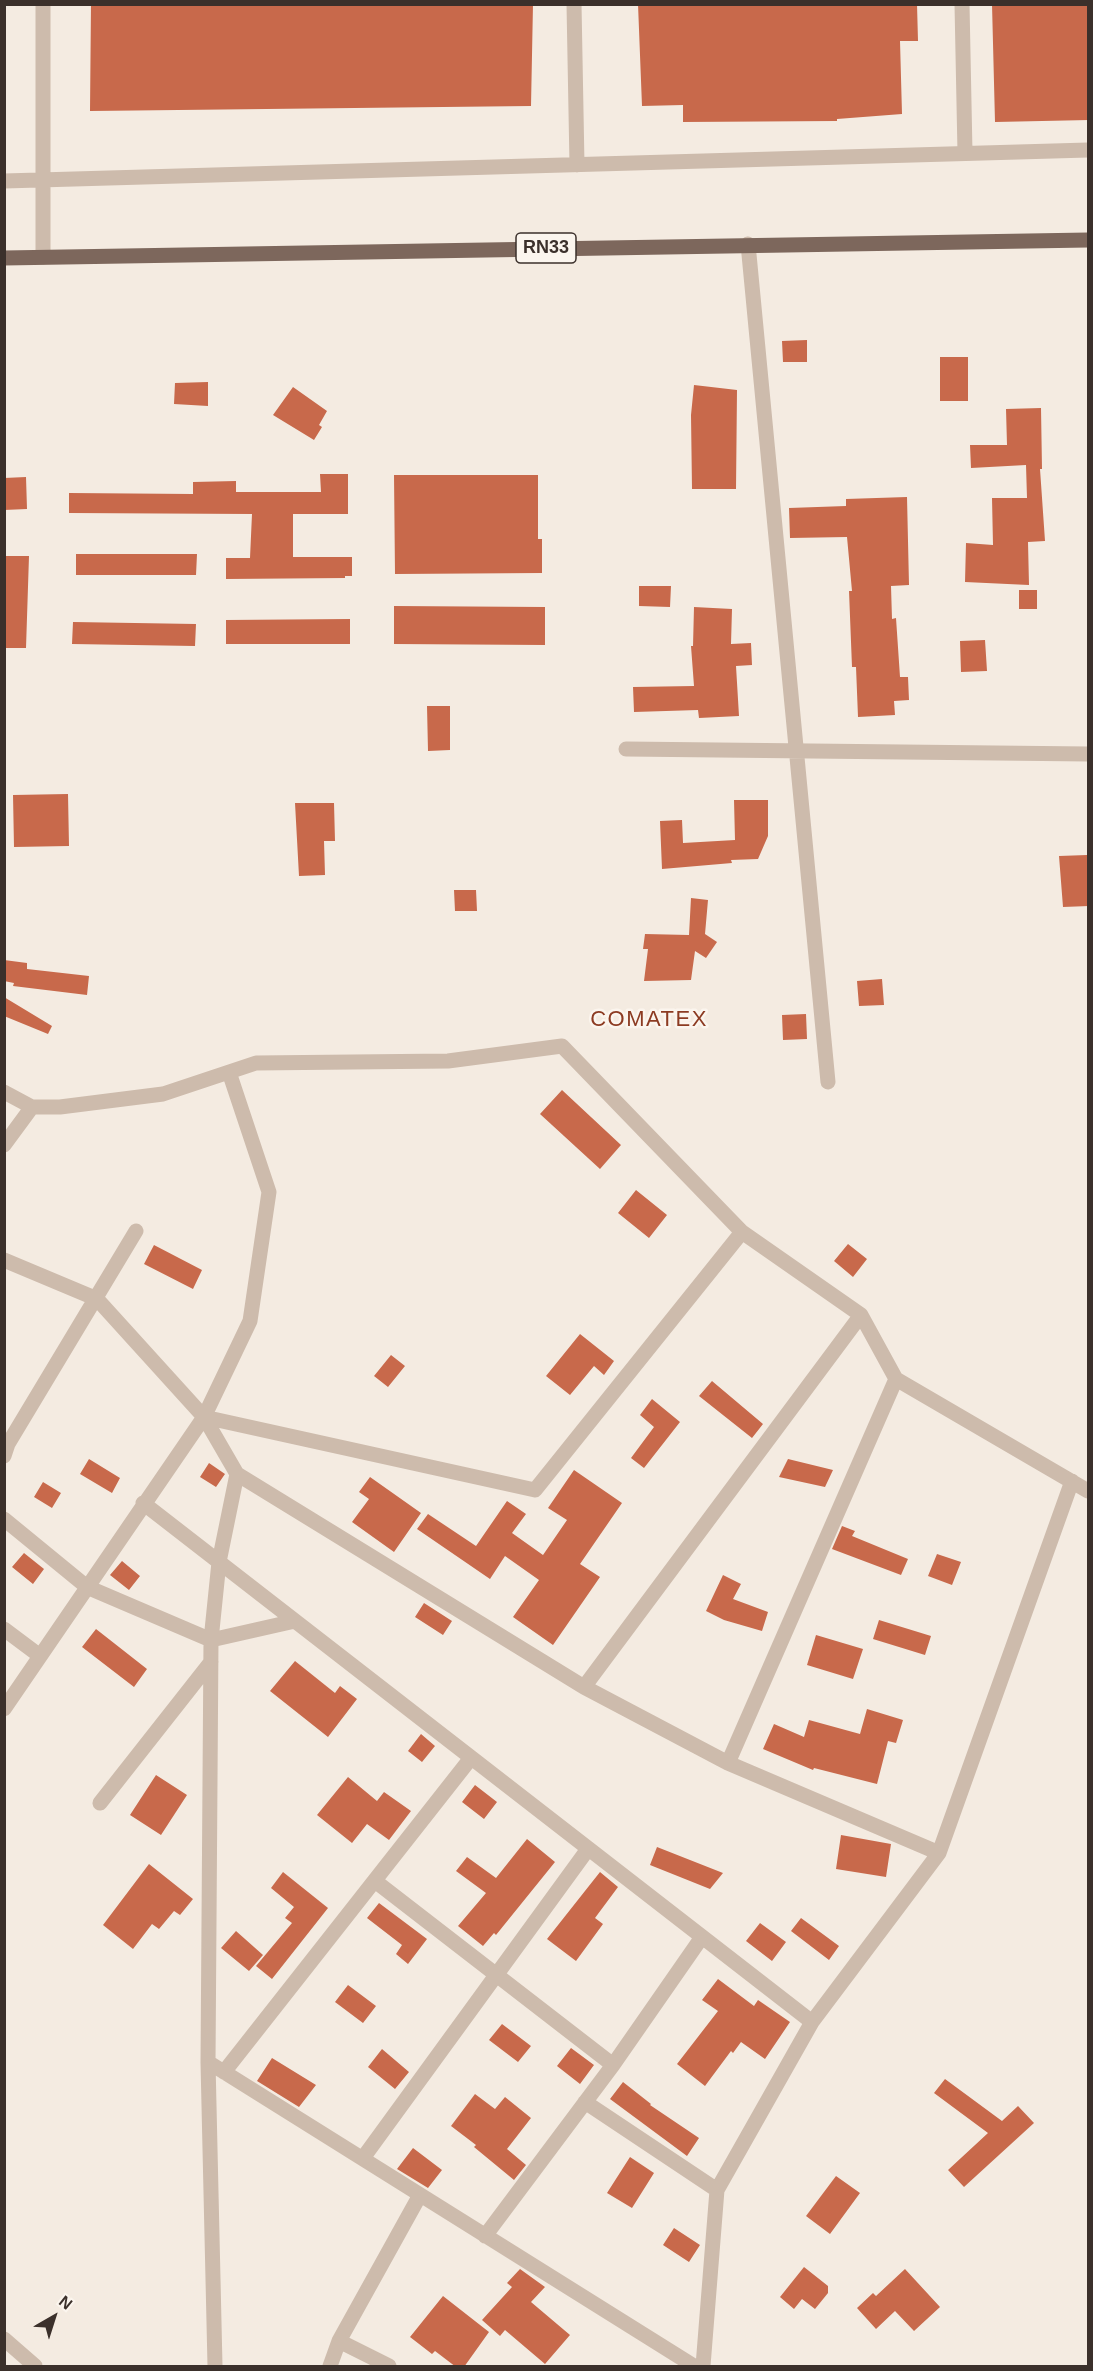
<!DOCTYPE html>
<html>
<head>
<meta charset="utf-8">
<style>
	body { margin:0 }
	#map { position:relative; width:1093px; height:2371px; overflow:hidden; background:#f4ebe1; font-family:Helvetica,sans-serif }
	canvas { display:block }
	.frame { position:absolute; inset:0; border:6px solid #3b302b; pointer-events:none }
	.north { position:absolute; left:24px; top:2287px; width:60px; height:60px; -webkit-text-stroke:4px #fbf5ee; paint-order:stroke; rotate:39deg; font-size:16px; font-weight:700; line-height:24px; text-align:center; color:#3b302b }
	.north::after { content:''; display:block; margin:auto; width:21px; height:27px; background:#3b302b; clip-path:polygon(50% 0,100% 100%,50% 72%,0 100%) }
</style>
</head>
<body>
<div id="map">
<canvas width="1093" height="2371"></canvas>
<div class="frame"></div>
<div class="north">N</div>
</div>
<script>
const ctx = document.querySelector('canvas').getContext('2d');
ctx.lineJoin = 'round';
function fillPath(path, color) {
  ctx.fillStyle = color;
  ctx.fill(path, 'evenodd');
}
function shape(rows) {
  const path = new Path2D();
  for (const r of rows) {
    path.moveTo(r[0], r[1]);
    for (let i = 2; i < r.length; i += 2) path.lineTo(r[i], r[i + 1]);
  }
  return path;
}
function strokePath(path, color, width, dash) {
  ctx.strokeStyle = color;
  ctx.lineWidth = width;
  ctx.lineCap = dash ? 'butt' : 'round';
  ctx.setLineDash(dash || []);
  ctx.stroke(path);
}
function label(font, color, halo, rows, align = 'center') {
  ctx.font = font + ' Helvetica,sans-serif';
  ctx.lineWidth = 5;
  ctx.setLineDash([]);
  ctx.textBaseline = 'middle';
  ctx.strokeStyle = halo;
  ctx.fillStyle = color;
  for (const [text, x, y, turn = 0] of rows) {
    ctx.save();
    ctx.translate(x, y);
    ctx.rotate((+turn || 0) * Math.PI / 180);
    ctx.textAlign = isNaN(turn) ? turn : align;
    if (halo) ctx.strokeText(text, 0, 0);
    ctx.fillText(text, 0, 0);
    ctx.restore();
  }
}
fillPath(shape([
	[91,4,533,4,531,106,90,111],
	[638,4,917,4,918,41,900,41,902,114,837,119,837,121,683,122,683,105,642,106],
	[992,4,1089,4,1089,120,995,122],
	[807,340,807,362,783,362,782,341],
	[940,357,968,357,968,401,940,401],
	[208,382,208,406,174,404,175,383],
	[694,385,737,390,736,489,692,489,691,415],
	[293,387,327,411,319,425,322,427,314,440,273,415],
	[1041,408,1042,469,1040,469,1045,541,1028,542,1029,585,965,582,966,543,993,545,992,498,1027,498,1026,465,971,468,970,445,1007,445,1006,409],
	[320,474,348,474,348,514,293,514,293,557,352,557,352,576,345,576,345,578,226,579,226,558,250,558,252,514,69,513,69,493,193,494,193,482,236,481,236,492,321,492],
	[394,475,538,475,538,539,542,539,542,573,395,574],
	[26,477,27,509,4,510,4,478],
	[907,497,909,585,891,586,892,619,896,618,900,677,908,677,909,700,894,701,895,715,858,717,856,667,852,667,849,591,852,591,847,537,790,538,789,508,846,506,846,499],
	[76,554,197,554,196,575,76,575],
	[4,556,29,556,26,648,4,648],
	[639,586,671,586,670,607,639,606],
	[1019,590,1037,590,1037,609,1019,609],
	[394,606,545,607,545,645,394,644],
	[694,607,732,609,731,644,751,643,752,665,736,666,739,716,699,718,698,710,634,712,633,687,694,686,691,646,693,646],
	[350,619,350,644,226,644,226,620],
	[73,622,196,624,195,646,72,644],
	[985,640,987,671,961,672,960,641],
	[427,706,450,706,450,750,428,751],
	[68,794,69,846,14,847,13,795],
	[734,800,768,800,768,836,758,859,731,860,732,863,662,869,660,821,682,820,683,843,735,840],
	[295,803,334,803,335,841,324,841,325,875,299,876],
	[1087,855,1089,906,1063,907,1059,856],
	[454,890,476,890,477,911,455,911],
	[691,898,708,900,705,934,717,942,706,958,695,951,691,980,644,981,648,949,643,949,645,934,689,935],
	[4,960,27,963,27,969,89,976,87,995,13,986,14,983,4,981],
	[882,979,884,1005,859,1006,857,981],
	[4,997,52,1026,48,1034,4,1016],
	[806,1014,807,1039,783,1040,782,1015],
	[562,1090,621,1145,600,1169,540,1114],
	[636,1190,667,1215,649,1238,618,1213],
	[848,1244,867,1259,853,1277,834,1261],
	[154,1245,202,1270,193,1289,144,1264],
	[580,1334,614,1361,604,1375,594,1366,570,1395,546,1376],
	[391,1355,405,1366,388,1387,374,1376],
	[712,1381,763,1424,752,1438,699,1396],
	[652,1399,680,1422,644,1468,631,1458,654,1427,640,1415],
	[89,1459,120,1478,112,1493,80,1474],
	[788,1459,833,1470,825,1487,779,1477],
	[209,1463,225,1474,216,1487,200,1477],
	[574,1470,622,1503,580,1564,600,1577,553,1645,513,1617,539,1580,505,1556,490,1579,417,1529,428,1514,476,1546,507,1501,526,1514,512,1533,543,1555,567,1520,548,1508],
	[370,1477,421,1513,394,1552,352,1522,369,1499,359,1492],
	[43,1482,61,1493,52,1508,34,1497],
	[842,1526,855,1531,852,1536,908,1559,901,1575,832,1549],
	[24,1553,44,1569,33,1584,12,1567],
	[937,1554,961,1562,952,1585,928,1576],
	[122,1561,140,1576,129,1590,110,1575],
	[723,1575,741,1584,733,1599,768,1612,762,1631,724,1620,706,1611],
	[424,1603,452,1621,443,1635,415,1617],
	[879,1620,931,1636,925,1655,873,1639],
	[96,1629,147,1669,134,1687,82,1647],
	[816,1635,863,1649,853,1679,807,1665],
	[295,1661,335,1693,340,1686,357,1699,328,1737,270,1691],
	[867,1709,903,1720,896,1743,888,1741,877,1784,814,1768,813,1770,763,1749,774,1724,804,1737,809,1720,860,1734],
	[421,1734,435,1746,422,1762,408,1751],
	[156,1775,187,1795,161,1835,130,1815],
	[348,1777,377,1801,384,1792,411,1811,389,1840,367,1824,352,1843,317,1815],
	[475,1785,497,1802,484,1819,462,1802],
	[841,1835,891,1844,886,1877,836,1869],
	[527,1839,555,1862,496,1935,494,1933,483,1946,458,1926,486,1893,456,1871,467,1857,496,1878],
	[657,1847,723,1873,710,1889,650,1865],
	[149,1864,193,1899,180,1915,174,1911,159,1929,152,1924,133,1949,103,1925],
	[283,1872,328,1908,272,1979,256,1966,292,1923,285,1918,294,1907,271,1888],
	[600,1872,618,1887,595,1918,603,1924,576,1961,547,1939],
	[379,1903,427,1939,408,1964,396,1954,402,1945,367,1918],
	[801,1918,839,1946,829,1960,791,1931],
	[760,1923,786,1942,772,1961,746,1941],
	[236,1931,263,1955,249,1971,221,1948],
	[718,1979,754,2006,758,2000,790,2022,765,2059,741,2042,733,2053,731,2051,705,2086,677,2064,718,2011,702,2000],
	[348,1985,376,2006,363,2023,335,2002],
	[502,2024,531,2046,518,2062,489,2040],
	[571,2048,594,2065,580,2084,557,2066],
	[382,2049,409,2072,395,2089,368,2067],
	[272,2058,316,2085,299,2107,257,2081],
	[945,2079,1002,2121,1018,2106,1034,2123,964,2187,948,2170,988,2133,934,2093],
	[623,2082,651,2104,650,2105,699,2138,687,2156,610,2099],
	[475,2094,495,2109,505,2097,531,2118,507,2149,526,2165,514,2180,474,2147,476,2145,451,2126],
	[413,2148,442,2170,428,2188,397,2169],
	[630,2157,654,2173,632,2208,607,2193],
	[836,2176,860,2193,830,2234,806,2216],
	[674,2228,700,2245,689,2262,663,2245],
	[804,2267,828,2286,828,2293,815,2309,802,2299,794,2309,780,2297],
	[520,2269,545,2287,531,2302,570,2335,545,2364,505,2330,500,2336,482,2320,512,2287,507,2283],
	[905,2269,940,2307,914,2331,895,2311,876,2329,857,2308,873,2293,876,2296],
	[443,2296,489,2332,464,2367,456,2367,435,2351,432,2354,410,2337]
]), '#c8694b');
strokePath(shape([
	[574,4,577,165],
	[962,4,965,153],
	[4,181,1088,150],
	[748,244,828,1082],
	[43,257,43,4],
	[626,749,1088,754],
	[4,1092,32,1107,60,1107,163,1094,256,1063,448,1061,562,1046,742,1232,861,1315,896,1379,1088,1491],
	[4,1145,32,1107],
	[4,1260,97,1299,204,1417,237,1474,584,1687,728,1763,939,1853],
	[204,1417,535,1490,742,1232],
	[4,1456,8,1444,136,1231],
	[143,1503,812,2022],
	[4,1519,87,1587,211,1640,295,1621],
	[4,1629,40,1656],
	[584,1687,861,1315],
	[4,1709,204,1417,250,1321,269,1192,229,1072],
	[728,1763,896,1379],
	[100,1803,211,1662],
	[375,1881,613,2065],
	[208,2062,694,2366],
	[224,2072,471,1758],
	[585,2102,717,2190],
	[363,2158,588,1849],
	[485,2236,613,2065,702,1937],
	[4,2339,35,2366],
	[339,2341,389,2366],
	[215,2366,208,2062,211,1640,219,1562,237,1474],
	[330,2366,339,2341,420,2195],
	[703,2366,717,2190,812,2022,939,1853,1072,1481]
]), '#cdbbac', 15);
strokePath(shape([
	[4,258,1088,240]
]), '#7d675c', 15);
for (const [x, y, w] of [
	[546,248,60]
]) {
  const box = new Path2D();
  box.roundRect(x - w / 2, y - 15, w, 30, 4.5);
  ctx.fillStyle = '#fbf5ee';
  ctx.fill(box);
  strokePath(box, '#3b302b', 1.5);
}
label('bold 18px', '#3b302b', null, [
	["RN33",546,248]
]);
ctx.letterSpacing = '1.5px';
label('22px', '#8c3b22', '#fbf5ee', [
	["COMATEX",649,1020]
]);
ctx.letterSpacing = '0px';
</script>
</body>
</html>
